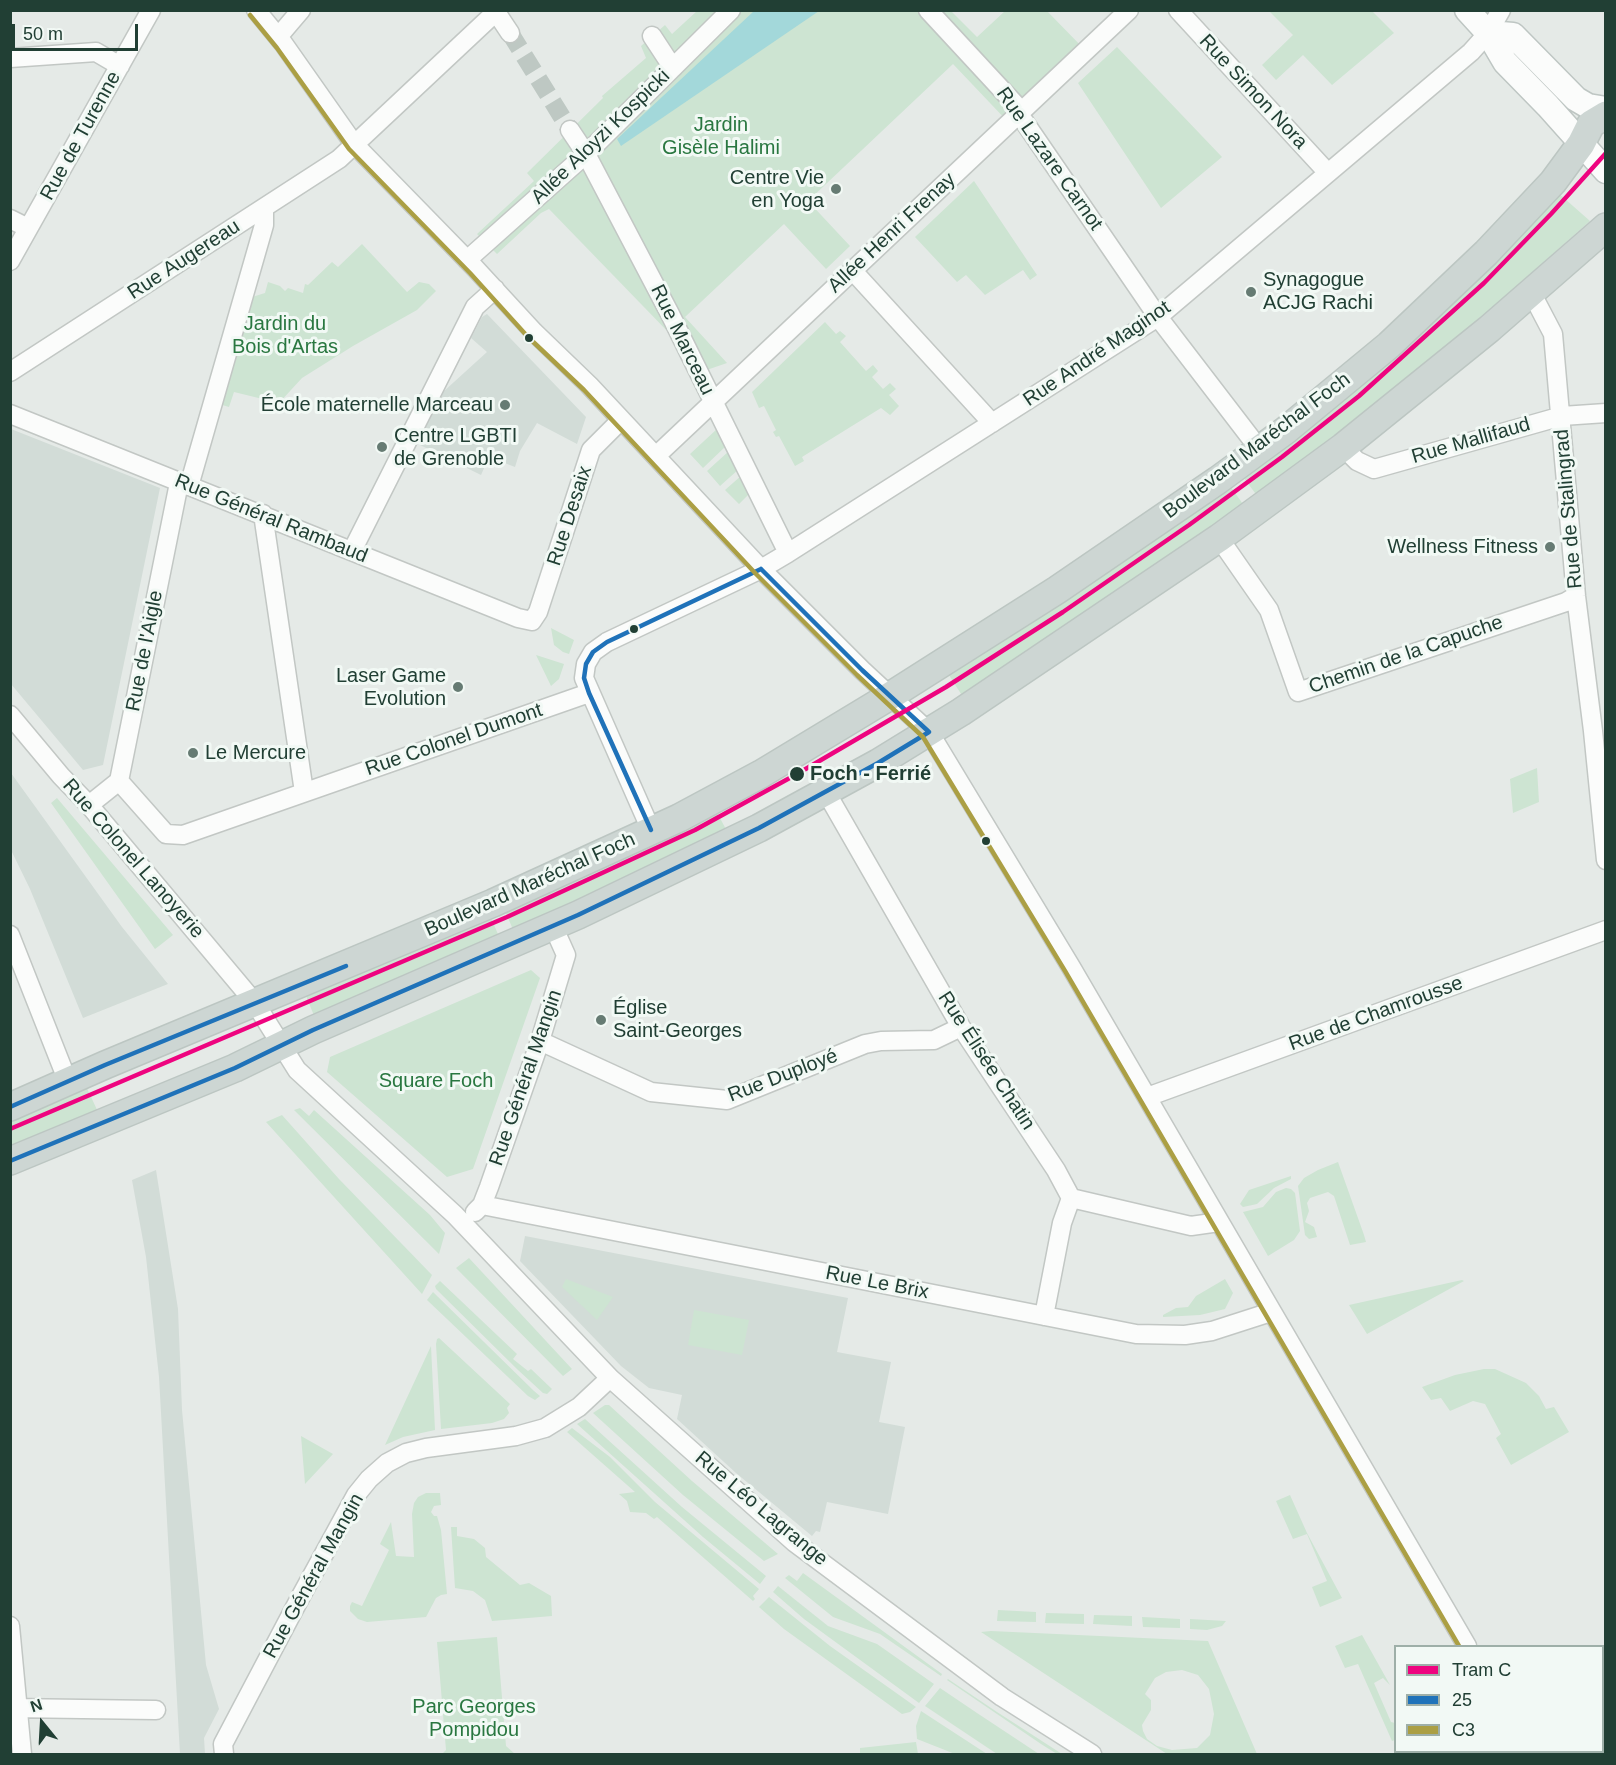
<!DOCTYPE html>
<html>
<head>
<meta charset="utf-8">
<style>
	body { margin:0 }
	#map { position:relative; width:1616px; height:1765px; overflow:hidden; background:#e5eae7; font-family:Helvetica,sans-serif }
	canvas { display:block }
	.frame { position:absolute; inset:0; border:12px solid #213f34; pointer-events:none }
	.legend { position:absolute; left:1394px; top:1645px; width:210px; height:108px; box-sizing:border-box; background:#f2f9f5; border:2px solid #9eafa8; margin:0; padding:8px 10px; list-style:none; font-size:18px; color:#213f34 }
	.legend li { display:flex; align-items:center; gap:12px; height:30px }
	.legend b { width:30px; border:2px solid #9eafa8 }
	.north { position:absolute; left:12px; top:1693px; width:60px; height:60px; -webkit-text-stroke:4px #f2f9f5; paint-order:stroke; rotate:342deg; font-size:16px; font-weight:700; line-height:24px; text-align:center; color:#213f34 }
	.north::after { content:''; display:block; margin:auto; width:21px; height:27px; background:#213f34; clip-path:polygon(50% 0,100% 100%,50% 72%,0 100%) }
	.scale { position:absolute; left:12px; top:24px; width:126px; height:27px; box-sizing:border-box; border:3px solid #213f34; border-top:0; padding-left:8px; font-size:18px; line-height:21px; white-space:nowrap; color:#213f34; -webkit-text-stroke:4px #f2f9f5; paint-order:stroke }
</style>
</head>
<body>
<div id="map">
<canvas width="1616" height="1765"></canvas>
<div class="frame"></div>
<ul class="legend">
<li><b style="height:8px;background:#ee047f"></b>Tram C</li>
<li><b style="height:8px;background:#1f72b9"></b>25</li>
<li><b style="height:8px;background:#ab9f44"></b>C3</li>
</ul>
<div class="north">N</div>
<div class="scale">50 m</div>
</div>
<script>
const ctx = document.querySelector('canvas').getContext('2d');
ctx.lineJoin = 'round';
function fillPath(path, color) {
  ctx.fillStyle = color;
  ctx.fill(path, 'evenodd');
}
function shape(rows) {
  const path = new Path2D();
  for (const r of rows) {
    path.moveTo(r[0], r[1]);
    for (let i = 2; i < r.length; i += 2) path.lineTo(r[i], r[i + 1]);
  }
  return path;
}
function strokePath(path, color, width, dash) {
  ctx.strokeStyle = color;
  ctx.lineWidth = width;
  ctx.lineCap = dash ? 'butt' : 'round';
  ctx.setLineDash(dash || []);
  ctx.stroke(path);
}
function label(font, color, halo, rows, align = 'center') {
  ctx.font = font + ' Helvetica,sans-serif';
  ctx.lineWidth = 6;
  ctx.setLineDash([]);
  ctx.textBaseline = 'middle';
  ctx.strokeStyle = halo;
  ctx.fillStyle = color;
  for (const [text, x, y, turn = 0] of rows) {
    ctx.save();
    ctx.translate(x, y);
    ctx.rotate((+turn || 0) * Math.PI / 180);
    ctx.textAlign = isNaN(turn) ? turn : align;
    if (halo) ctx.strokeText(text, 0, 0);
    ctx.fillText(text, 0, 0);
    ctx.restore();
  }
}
fillPath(shape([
	[487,314,586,417,577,444,537,423,520,451,515,467,489,457,481,475,416,443,443,392,487,352,471,338,482,317],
	[11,429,160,488,103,765,83,770,11,684],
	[11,773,122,927,168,984,83,1018,30,889,11,850],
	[156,1170,178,1309,182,1410,206,1665,219,1709,204,1738,205,1754,180,1754,159,1377,146,1257,132,1180],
	[525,1236,848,1298,837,1352,891,1362,879,1422,905,1427,888,1514,827,1502,820,1532,816,1531,812,1536,736,1473,677,1419,682,1395,649,1388,621,1366,520,1261]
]), '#d2dcd7');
fillPath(shape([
	[697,11,951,11,977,37,1005,11,1047,11,1086,51,1009,123,953,64,808,201,850,246,826,269,784,224,685,317,727,363,692,375,673,337,549,209,541,213,497,254,477,234,534,181,527,173,603,98,602,96,646,58,641,46,665,25,672,34],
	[1269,11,1372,11,1394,33,1332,85,1303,55,1276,80,1262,65,1293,35],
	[1117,47,1222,157,1161,208,1078,83],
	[974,181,1037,275,1030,280,1023,270,985,295,966,275,957,282,915,237],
	[1556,191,1590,221,1494,306,1323,449,1258,497,1241,474],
	[362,244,407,292,419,282,429,284,436,291,417,310,353,346,302,378,279,403,234,392,229,407,219,404,249,298,265,293,268,282,280,286,285,291,288,288,303,293,305,284,308,285,332,262,338,267],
	[825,322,836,334,840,331,846,336,840,342,866,371,873,365,878,371,872,377,883,389,890,383,896,389,889,395,899,406,890,415,881,408,802,457,804,461,795,466,779,436,776,437,773,432,776,430,764,406,759,408,752,392],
	[717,429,726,446,703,468,690,454],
	[729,451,739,469,720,486,707,471],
	[742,475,751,492,739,504,725,490],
	[1228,483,1245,507,963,697,947,672],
	[551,628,574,640,569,654,563,652,554,645],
	[536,655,564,664,559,679,551,686],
	[1537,768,1539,802,1513,813,1510,779],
	[57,798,173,935,159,946,155,949,51,803],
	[714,807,728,833,514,932,503,906],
	[489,913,500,939,315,1018,304,991],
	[531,970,540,978,473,1169,447,1177,327,1072,330,1057],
	[85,1084,99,1114,11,1151,11,1121,80,1091],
	[300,1108,309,1116,314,1110,430,1215,445,1233,439,1254,294,1110],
	[282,1115,339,1179,432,1275,422,1294,266,1122],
	[1338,1162,1364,1235,1366,1242,1350,1245,1334,1196,1328,1192,1310,1198,1307,1203,1309,1211,1305,1222,1314,1227,1317,1237,1309,1239,1305,1235,1298,1186,1304,1178,1318,1170],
	[1291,1176,1291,1179,1274,1188,1257,1204,1243,1207,1240,1204,1249,1190],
	[1286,1188,1291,1189,1295,1193,1300,1231,1294,1240,1268,1256,1243,1212,1263,1207,1276,1192],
	[469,1258,572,1369,563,1376,456,1268],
	[566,1279,613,1297,597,1320,562,1287],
	[1225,1279,1233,1293,1225,1309,1200,1315,1163,1317,1163,1315,1176,1308,1188,1307,1196,1296],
	[1462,1280,1464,1281,1367,1334,1349,1305],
	[440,1281,517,1354,513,1359,528,1371,531,1369,552,1389,547,1394,543,1393,518,1370,436,1289,435,1286],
	[433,1292,534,1391,540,1396,535,1400,528,1396,427,1300],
	[694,1310,749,1320,742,1355,688,1345],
	[439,1338,510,1404,507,1408,509,1413,504,1419,492,1423,441,1429,436,1344,437,1339],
	[431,1346,435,1430,403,1437,385,1445],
	[1484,1369,1495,1369,1526,1383,1539,1396,1546,1409,1554,1407,1569,1432,1511,1465,1496,1438,1501,1434,1485,1404,1473,1401,1450,1411,1441,1398,1431,1400,1422,1387,1455,1375],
	[605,1405,609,1405,692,1481,778,1554,764,1561,683,1495,593,1413],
	[585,1419,682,1507,766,1576,760,1584,703,1537,577,1424],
	[572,1428,610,1457,655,1502,759,1589,753,1596,755,1599,753,1601,657,1517,654,1519,646,1513,630,1512,627,1501,619,1494,635,1492,567,1432],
	[301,1436,333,1454,305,1484],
	[426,1493,440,1493,441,1505,434,1506,431,1512,434,1516,437,1516,441,1530,447,1594,441,1595,436,1598,426,1617,367,1622,358,1619,350,1611,350,1606,352,1602,362,1606,389,1550,380,1544,391,1522,396,1556,414,1557,412,1514,414,1503,418,1497],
	[1290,1495,1307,1533,1342,1598,1320,1607,1312,1587,1327,1581,1307,1534,1293,1539,1276,1501],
	[451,1527,457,1527,457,1536,474,1539,485,1548,486,1557,520,1585,529,1583,551,1596,552,1616,492,1621,485,1600,473,1591,455,1588],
	[803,1573,942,1674,941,1676,880,1634,833,1617,785,1578,789,1575,797,1581],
	[778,1586,828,1626,877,1644,934,1684,919,1703,804,1619,773,1592],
	[769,1597,830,1646,916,1707,910,1712,902,1714,784,1629,759,1607],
	[998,1610,1036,1612,1036,1622,997,1621],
	[1046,1613,1084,1614,1084,1624,1045,1623],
	[1094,1615,1132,1616,1132,1626,1093,1624],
	[1142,1617,1180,1619,1180,1628,1143,1627],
	[1190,1619,1226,1621,1222,1626,1207,1630,1190,1629],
	[991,1631,1208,1641,1257,1754,1167,1754,981,1632],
	[1182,1670,1198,1675,1209,1689,1214,1714,1210,1735,1197,1748,1172,1750,1157,1746,1147,1739,1143,1731,1142,1725,1151,1710,1151,1700,1145,1694,1155,1678,1166,1672],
	[1362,1635,1390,1685,1383,1678,1374,1683,1391,1722,1395,1723,1395,1740,1392,1741,1358,1664,1345,1668,1335,1646],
	[497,1637,506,1746,515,1754,442,1754,446,1750,437,1642],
	[948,1679,997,1712,1062,1754,1057,1754,1041,1744,947,1680],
	[940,1688,977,1713,1039,1754,997,1754,925,1706],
	[921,1711,987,1754,955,1754,917,1739,916,1726],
	[916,1742,918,1754,860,1754,860,1748]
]), '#cde4d2');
fillPath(shape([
	[754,11,819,11,621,146,617,139]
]), '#a3d8da');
strokePath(shape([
	[510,33,570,130]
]), '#bec8c3', 18, [18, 9]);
const street = shape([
	[256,10,283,43,354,144,475,268,534,332,589,385,761,569,862,670,929,732,1071,967,1467,1646],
	[928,10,1015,104,1019,114,1158,317,1260,450],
	[1178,10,1328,173],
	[496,12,510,33],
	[652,36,673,68],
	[278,37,301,10],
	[10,58,96,52,120,66],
	[570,130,586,154,670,314,788,553],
	[10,219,28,228],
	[467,260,586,154,731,10],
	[10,261,151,10],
	[853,271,992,423],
	[1531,292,1553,334,1576,596,1593,731,1606,860],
	[10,372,339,159,498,10],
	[10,414,518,618,532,621,538,612,591,450,621,420],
	[1343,447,1357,461,1374,469,1562,416,1606,413],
	[656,456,1129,10],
	[189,486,264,225,264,208],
	[263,514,304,792],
	[1219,538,1269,610,1298,692,1566,602,1576,596],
	[352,551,475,307,495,289],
	[10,715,61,776,89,805,255,1003,297,1070,455,1215,610,1378,794,1542,1002,1697,1092,1754],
	[119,781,166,834,183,835,589,693],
	[826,792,961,1027,1056,1170,1071,1198,1191,1226,1219,1222],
	[89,805,119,781,179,483],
	[651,830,584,678,586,664,593,652,607,642,761,569,788,553,1158,317,1471,52,1488,33,1501,10],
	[10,935,68,1082],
	[540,1041,651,1092,727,1100,865,1044,881,1041,934,1040,961,1027],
	[1147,1097,1606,930],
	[482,1205,1136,1334,1185,1335,1212,1331,1271,1312],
	[475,1212,482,1205,489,1187,540,1041,566,955,553,926],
	[1044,1316,1062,1223,1071,1198],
	[10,1626,22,1754],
	[10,1708,156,1710],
	[1528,1752,1530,1754],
	[224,1754,223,1744,301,1596,356,1495,369,1479,387,1463,406,1453,426,1448,516,1436,545,1428,579,1407,610,1378]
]);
const secondary = shape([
	[1467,10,1488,33,1505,62,1548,106,1606,171],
	[1488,33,1513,35,1576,99,1588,106,1606,109]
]);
const primary = shape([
	[10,1107,105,1065,493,903,679,818,761,774,890,696,1057,590,1218,480,1286,430,1389,345,1486,253,1553,182,1581,144,1591,124,1606,115],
	[10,1161,235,1068,313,1030,578,915,759,828,878,763,961,712,1219,538,1343,447,1489,329,1606,227]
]);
strokePath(street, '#c2c7c4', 21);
strokePath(secondary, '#bec6c3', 27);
strokePath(primary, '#bcc6c2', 30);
strokePath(street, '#fbfcfb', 18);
strokePath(secondary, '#fbfcfb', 24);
strokePath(primary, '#cdd6d3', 27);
strokePath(shape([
	[761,569,862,670,929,732],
	[651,830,589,693,584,678,586,664,593,652,607,642,761,569],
	[10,1107,105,1065,346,966],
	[10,1161,235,1068,313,1030,578,915,759,828,878,763,929,732]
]), '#1f72b9', 4.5);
strokePath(shape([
	[250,15,277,48,349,149,470,273,528,337,584,390,756,574,857,675,923,737,1065,971,1459,1646]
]), '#ab9f44', 4.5);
strokePath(shape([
	[10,1129,507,917,695,830,797,774,946,687,1063,612,1189,525,1282,457,1359,396,1484,283,1551,214,1606,153]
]), '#ee047f', 4.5);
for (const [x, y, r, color] of [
	[836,189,6,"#667b73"],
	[1251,292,6,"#667b73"],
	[529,338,5,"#213f34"],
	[505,405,6,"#667b73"],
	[382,447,6,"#667b73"],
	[1550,547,6,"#667b73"],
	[634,629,5,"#213f34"],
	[458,687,6,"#667b73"],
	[193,753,6,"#667b73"],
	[797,774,8,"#213f34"],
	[986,841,5,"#213f34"],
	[601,1020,6,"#667b73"]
]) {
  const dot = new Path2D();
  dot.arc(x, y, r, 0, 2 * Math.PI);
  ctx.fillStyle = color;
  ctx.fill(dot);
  strokePath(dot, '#f2f9f5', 2);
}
label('20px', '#213f34', '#f2f9f5', [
	["Rue Simon Nora",1253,92,47],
	["Rue de Turenne",81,136,-61],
	["Allée Aloyzi Kospicki",601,137,-44],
	["Rue Lazare Carnot",1049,159,55],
	["Allée Henri Frenay",892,233,-43],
	["Rue Augereau",184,260,-33],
	["Rue Marceau",682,340,64],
	["Rue André Maginot",1097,354,-34],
	["Rue Mallifaud",1471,441,-16],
	["Boulevard Maréchal Foch",1257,446,-37],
	["Rue de Stalingrad",1569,509,-95],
	["Rue Desaix",570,516,-72],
	["Rue Général Rambaud",271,519,22],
	["Rue de l'Aigle",145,651,-79],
	["Chemin de la Capuche",1406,655,-19],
	["Rue Colonel Dumont",454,740,-19],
	["Rue Colonel Lanoyerie",133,859,49],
	["Boulevard Maréchal Foch",530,885,-24],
	["Rue de Chamrousse",1376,1014,-20],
	["Rue Élisée Chatin",986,1061,57],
	["Rue Duployé",783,1076,-21],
	["Rue Général Mangin",526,1078,-71],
	["Rue Le Brix",877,1283,11],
	["Rue Léo Lagrange",761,1509,40],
	["Rue Général Mangin",314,1576,-61]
]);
label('20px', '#297740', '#f2f9f5', [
	["Jardin",721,125],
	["Gisèle Halimi",721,148],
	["Jardin du",285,324],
	["Bois d'Artas",285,347],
	["Square Foch",436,1081],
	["Parc Georges",474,1707],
	["Pompidou",474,1730]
]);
label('20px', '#213f34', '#f2f9f5', [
	["Centre Vie",824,178],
	["en Yoga",824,201],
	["Synagogue",1263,280,"left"],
	["ACJG Rachi",1263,303,"left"],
	["École maternelle Marceau",493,405],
	["Centre LGBTI",394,436,"left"],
	["de Grenoble",394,459,"left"],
	["Wellness Fitness",1538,547],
	["Laser Game",446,676],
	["Evolution",446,699],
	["Le Mercure",205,753,"left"],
	["Église",613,1008,"left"],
	["Saint-Georges",613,1031,"left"]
], 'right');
label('bold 20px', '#213f34', '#f2f9f5', [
	["Foch - Ferrié",810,774]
], 'left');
</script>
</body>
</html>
